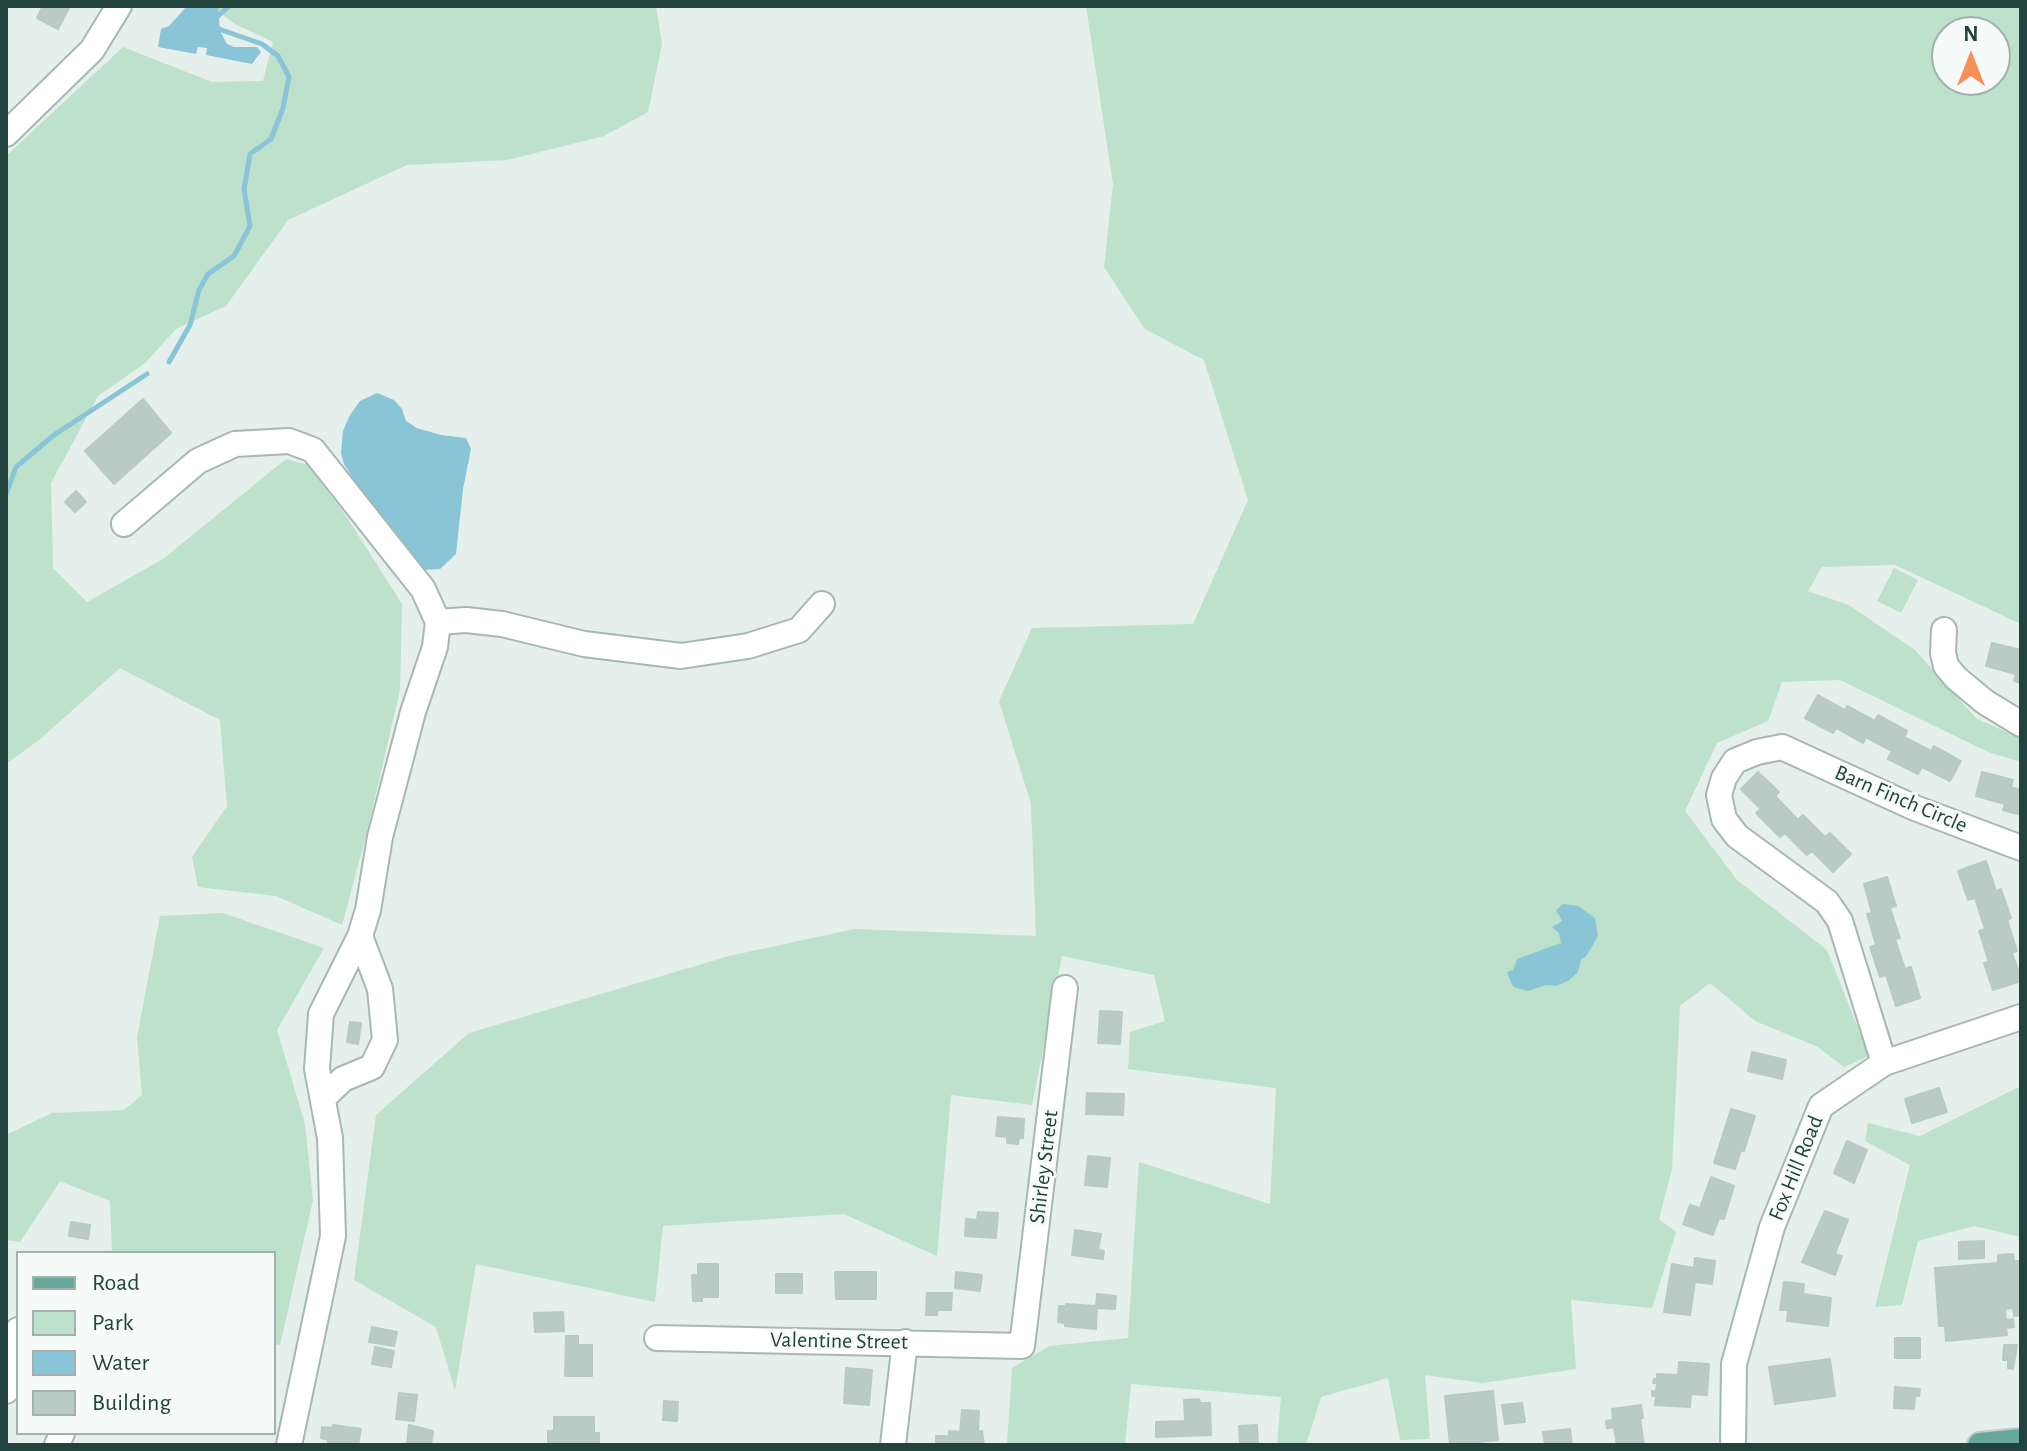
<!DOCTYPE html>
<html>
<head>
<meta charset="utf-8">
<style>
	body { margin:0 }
	#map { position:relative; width:2027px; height:1451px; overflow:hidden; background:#e5efec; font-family:"Alegreya Sans",sans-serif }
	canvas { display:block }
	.frame { position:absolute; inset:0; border:8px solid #22433d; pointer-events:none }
	.legend { position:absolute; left:16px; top:1251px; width:260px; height:184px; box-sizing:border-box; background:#f6fbf9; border:2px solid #a1b1ae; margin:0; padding:10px 14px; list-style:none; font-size:24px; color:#22433d }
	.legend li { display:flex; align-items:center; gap:16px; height:40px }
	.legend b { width:40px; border:2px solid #a1b1ae }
	.north { position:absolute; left:1931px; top:16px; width:80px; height:80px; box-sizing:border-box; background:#f6fbf9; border:2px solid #a1b1ae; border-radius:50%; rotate:0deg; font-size:22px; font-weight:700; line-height:32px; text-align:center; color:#22433d }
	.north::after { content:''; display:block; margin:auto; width:28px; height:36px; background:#fb8e57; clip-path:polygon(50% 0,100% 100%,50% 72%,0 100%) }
</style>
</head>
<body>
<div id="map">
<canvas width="2027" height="1451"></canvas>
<div class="frame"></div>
<ul class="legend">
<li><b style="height:10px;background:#67a89d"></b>Road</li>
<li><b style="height:22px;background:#bde1ca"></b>Park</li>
<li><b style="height:22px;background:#8ac4d7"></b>Water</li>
<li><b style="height:22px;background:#bacac5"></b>Building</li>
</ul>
<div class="north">N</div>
</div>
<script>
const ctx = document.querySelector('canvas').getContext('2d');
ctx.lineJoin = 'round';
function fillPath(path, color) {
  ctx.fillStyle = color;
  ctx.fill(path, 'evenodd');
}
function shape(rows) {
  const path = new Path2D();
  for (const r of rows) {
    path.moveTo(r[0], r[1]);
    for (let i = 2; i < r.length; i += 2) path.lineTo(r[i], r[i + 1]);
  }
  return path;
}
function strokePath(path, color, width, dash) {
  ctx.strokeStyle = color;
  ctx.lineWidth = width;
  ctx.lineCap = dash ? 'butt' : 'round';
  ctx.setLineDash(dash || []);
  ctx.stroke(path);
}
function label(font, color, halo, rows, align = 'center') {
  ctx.font = font + ' "Alegreya Sans",sans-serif';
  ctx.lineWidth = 6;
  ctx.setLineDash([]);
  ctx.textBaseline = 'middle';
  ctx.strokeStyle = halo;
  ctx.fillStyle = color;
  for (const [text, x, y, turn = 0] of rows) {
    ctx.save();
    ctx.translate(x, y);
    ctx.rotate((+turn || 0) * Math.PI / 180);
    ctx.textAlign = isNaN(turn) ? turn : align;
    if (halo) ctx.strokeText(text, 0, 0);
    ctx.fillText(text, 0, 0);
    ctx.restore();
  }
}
fillPath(shape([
	[211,6,656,6,662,44,648,112,604,136,507,160,407,165,288,220,226,306,176,329,145,363,98,396,51,483,53,568,87,602,163,559,286,459,308,465,348,519,402,604,400,690,367,832,342,925,276,896,198,887,192,857,227,806,220,720,120,668,39,740,6,764,6,156,123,47,212,82,263,81,273,42,235,24],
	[1086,6,2021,6,2021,624,1895,565,1822,567,1808,591,1849,605,1915,650,1977,719,2021,738,2021,762,1988,752,1840,680,1782,682,1768,721,1717,743,1685,811,1737,880,1827,950,1869,1056,1844,1067,1818,1047,1755,1021,1710,983,1680,1006,1672,1169,1659,1219,1676,1232,1652,1308,1571,1300,1576,1369,1482,1383,1425,1375,1430,1439,1400,1440,1388,1378,1321,1397,1306,1445,1277,1445,1281,1397,1131,1384,1125,1445,1007,1445,1012,1368,1049,1346,1128,1338,1139,1162,1270,1204,1276,1088,1128,1069,1130,1032,1165,1021,1154,975,1062,956,1032,1105,951,1095,937,1256,844,1214,663,1226,655,1302,476,1264,455,1391,436,1327,354,1280,376,1115,469,1033,729,956,854,929,1036,936,1031,804,999,701,1032,628,1193,624,1248,500,1204,360,1145,329,1104,267,1113,184],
	[1947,32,1995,32,1995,80,1947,80],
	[1894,568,1918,580,1901,613,1877,601],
	[223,913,324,948,277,1030,305,1124,313,1200,280,1345,274,1344,274,1253,112,1253,110,1201,60,1181,20,1242,6,1240,6,1135,52,1113,124,1110,142,1095,137,1037,160,916],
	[2021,1086,2021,1237,1974,1226,1918,1241,1902,1305,1875,1307,1910,1165,1865,1141,1868,1123,1920,1136]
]), '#bde1ca');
fillPath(shape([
	[187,6,218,6,220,31,227,44,234,47,257,47,261,52,252,64,206,55,207,48,198,47,196,54,158,47,161,29,169,26],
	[377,393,394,400,402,409,406,421,417,428,441,435,466,438,471,449,463,489,456,554,440,569,422,570,375,516,344,464,341,453,343,431,350,415,360,401],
	[1563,904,1578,906,1595,918,1598,936,1587,955,1581,960,1578,972,1568,981,1556,986,1546,985,1528,991,1513,987,1507,972,1513,970,1517,959,1561,943,1559,933,1552,927,1562,921,1556,910]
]), '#8ac4d7');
strokePath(shape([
	[215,19,229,6],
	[169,362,190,325,199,290,208,274,234,256,250,226,244,189,250,154,271,139,283,108,289,77,278,56,262,44,216,28],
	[6,494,16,467,54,435,147,374]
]), '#8ac4d7', 5);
const building = shape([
	[43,6,70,6,58,29,37,18,43,6],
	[143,399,171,433,114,484,85,451,143,399],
	[76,491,86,502,75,512,65,502,76,491],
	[1992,643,2021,650,2021,683,2014,681,2016,674,1986,666,1992,643],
	[1818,695,1845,710,1847,706,1875,721,1878,715,1907,731,1904,737,1931,751,1934,746,1961,761,1950,781,1922,767,1918,774,1888,759,1892,751,1866,737,1863,743,1836,728,1833,733,1805,718,1818,695],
	[1758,772,1779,792,1775,796,1798,820,1803,815,1825,837,1830,833,1851,854,1833,872,1812,851,1807,855,1785,833,1780,837,1756,813,1761,809,1741,789,1758,772],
	[1982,772,2013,780,2011,787,2021,790,2021,815,2003,810,2005,804,1976,796,1982,772],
	[1986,861,1996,891,2001,889,2011,918,2007,920,2017,951,2012,953,2021,978,2021,981,1993,990,1984,963,1989,962,1979,931,1985,929,1975,898,1968,900,1958,871,1986,861],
	[1887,877,1896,906,1890,908,1900,938,1895,939,1905,969,1911,967,1920,998,1896,1006,1886,975,1880,977,1870,947,1876,945,1867,914,1872,913,1864,884,1887,877],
	[1100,1011,1122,1012,1120,1044,1098,1043,1100,1011],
	[350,1022,361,1023,358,1044,347,1042,350,1022],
	[1752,1052,1786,1060,1782,1079,1748,1071,1752,1052],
	[1939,1088,1947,1112,1912,1123,1905,1099,1939,1088],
	[1087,1093,1124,1094,1123,1115,1086,1114,1087,1093],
	[1731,1109,1755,1116,1744,1151,1741,1150,1735,1169,1714,1163,1731,1109],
	[998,1117,1024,1119,1023,1138,1019,1138,1018,1144,1007,1143,1007,1137,996,1136,998,1117],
	[1847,1141,1867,1150,1854,1183,1834,1173,1847,1141],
	[1088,1156,1110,1158,1107,1187,1085,1185,1088,1156],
	[1711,1177,1734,1186,1724,1219,1719,1218,1713,1235,1683,1224,1690,1205,1700,1208,1711,1177],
	[1825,1211,1848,1220,1835,1254,1842,1256,1835,1275,1802,1262,1825,1211],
	[978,1212,998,1213,996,1238,965,1236,966,1219,977,1220,978,1212],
	[71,1222,90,1225,88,1239,69,1236,71,1222],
	[1075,1230,1101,1234,1098,1250,1104,1251,1103,1259,1072,1255,1075,1230],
	[1984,1241,1984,1258,1959,1259,1959,1242,1984,1241],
	[2013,1254,2014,1261,2021,1261,2021,1315,2014,1316,2013,1308,2005,1309,2006,1320,2013,1319,2014,1327,2006,1328,2007,1335,1946,1341,1945,1326,1939,1326,1935,1268,1998,1263,1998,1255,2013,1254],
	[1695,1258,1715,1261,1712,1284,1695,1282,1690,1315,1664,1312,1672,1264,1694,1268,1695,1258],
	[698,1264,718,1264,718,1297,702,1297,702,1301,693,1301,692,1275,698,1275,698,1264],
	[835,1272,876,1272,876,1299,836,1299,835,1272],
	[956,1272,982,1275,980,1291,955,1288,956,1272],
	[776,1274,802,1274,802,1293,776,1293,776,1274],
	[1784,1282,1804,1284,1803,1294,1831,1298,1828,1326,1787,1321,1788,1310,1780,1310,1784,1282],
	[927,1293,952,1293,951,1310,937,1310,937,1315,926,1315,927,1293],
	[1097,1294,1116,1296,1115,1309,1097,1308,1096,1329,1065,1326,1065,1323,1058,1322,1059,1306,1066,1306,1066,1304,1096,1306,1097,1294],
	[563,1312,564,1331,535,1332,534,1313,563,1312],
	[372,1327,397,1332,394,1346,369,1342,372,1327],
	[566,1336,578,1336,578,1345,592,1345,592,1376,565,1376,566,1336],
	[1895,1338,1920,1338,1920,1358,1895,1358,1895,1338],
	[2004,1345,2017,1345,2013,1369,2008,1368,2008,1360,2003,1360,2004,1345],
	[375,1347,394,1351,391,1367,372,1364,375,1347],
	[1830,1359,1835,1396,1775,1404,1769,1367,1830,1359],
	[1679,1362,1709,1364,1707,1395,1691,1394,1690,1407,1655,1405,1656,1396,1652,1396,1652,1391,1656,1392,1657,1383,1653,1383,1654,1379,1657,1379,1657,1374,1678,1375,1679,1362],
	[846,1368,872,1370,869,1405,844,1403,846,1368],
	[1895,1387,1920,1389,1919,1396,1915,1396,1914,1409,1894,1408,1895,1387],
	[1493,1391,1498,1440,1479,1442,1479,1445,1450,1445,1445,1396,1493,1391],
	[399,1393,417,1395,414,1421,396,1419,399,1393],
	[1199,1399,1200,1403,1210,1403,1211,1435,1156,1437,1156,1422,1185,1421,1184,1400,1199,1399],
	[664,1401,678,1402,677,1421,663,1420,664,1401],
	[1522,1403,1525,1422,1505,1424,1502,1405,1522,1403],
	[1641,1405,1643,1418,1640,1418,1644,1445,1617,1445,1614,1427,1607,1428,1606,1421,1613,1420,1612,1409,1641,1405],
	[962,1410,979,1411,978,1431,982,1431,984,1445,936,1445,936,1436,949,1436,949,1431,960,1432,962,1410],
	[554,1417,594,1417,594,1433,599,1433,599,1445,548,1445,548,1431,554,1431,554,1417],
	[333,1425,361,1429,358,1445,328,1445,328,1440,321,1438,322,1427,332,1428,333,1425],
	[409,1425,433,1431,431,1445,407,1445,409,1425],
	[1257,1425,1258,1445,1240,1445,1239,1426,1257,1425],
	[1570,1429,1572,1445,1545,1445,1543,1432,1570,1429]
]);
fillPath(building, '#bacac5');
strokePath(building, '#b7cac4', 2);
const minor = shape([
	[6,134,92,50,119,6],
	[124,524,198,461,235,444,289,441,313,450,423,589,438,622,435,647,413,712,380,837,368,910,360,936,321,1014,317,1069,330,1138,333,1236,289,1445],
	[438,622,466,620,502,624,584,644,681,656,748,646,799,630,822,604],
	[1944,630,1943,653,1946,666,1956,678,1985,702,2021,724],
	[1884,1063,1840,921,1827,902,1737,836,1724,819,1719,795,1724,778,1735,761,1757,752,1782,747,1915,808,2021,848],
	[323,1098,343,1079,372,1067,385,1040,380,989,360,936],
	[657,1338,1022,1346,1065,988],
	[6,1391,18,1330],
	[57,1445,62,1433],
	[893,1445,905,1342],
	[1733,1445,1734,1364,1772,1227,1821,1106,1884,1063,2021,1017]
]);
const major = shape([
	[1980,1445,2021,1441]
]);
strokePath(minor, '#a7b8b4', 28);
strokePath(major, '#c1cac9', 28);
strokePath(minor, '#fff', 24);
strokePath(major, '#67a89d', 24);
label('22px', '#22433d', '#f6fbf9', [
	["Barn Finch Circle",1901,799,23],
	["Shirley Street",1044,1167,-83],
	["Fox Hill Road",1796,1168,-68],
	["Valentine Street",839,1341,1]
]);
</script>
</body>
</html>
